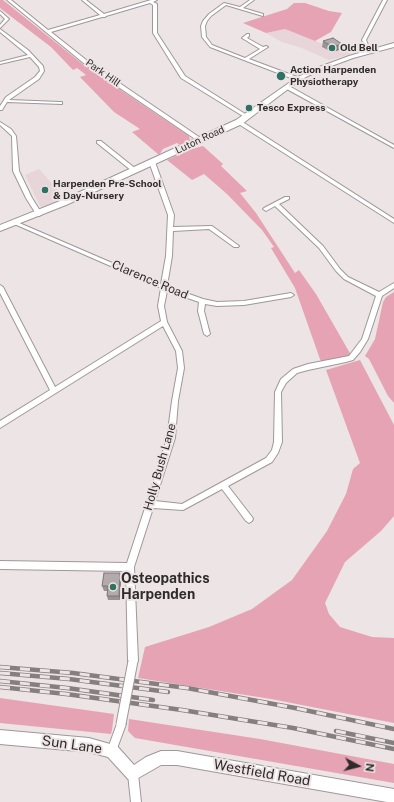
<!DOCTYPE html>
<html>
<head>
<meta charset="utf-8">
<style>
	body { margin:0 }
	#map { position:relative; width:394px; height:802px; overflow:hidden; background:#ede4e5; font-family:"Public Sans",sans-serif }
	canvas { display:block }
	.north { position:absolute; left:338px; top:746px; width:40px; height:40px; -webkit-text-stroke:3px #ede4e5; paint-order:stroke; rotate:97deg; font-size:11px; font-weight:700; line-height:16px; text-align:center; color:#2f2b2c }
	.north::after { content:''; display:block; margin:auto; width:14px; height:18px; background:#2f2b2c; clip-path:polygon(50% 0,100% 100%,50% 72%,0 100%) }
</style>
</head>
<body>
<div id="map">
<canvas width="394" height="802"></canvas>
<div class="north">N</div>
</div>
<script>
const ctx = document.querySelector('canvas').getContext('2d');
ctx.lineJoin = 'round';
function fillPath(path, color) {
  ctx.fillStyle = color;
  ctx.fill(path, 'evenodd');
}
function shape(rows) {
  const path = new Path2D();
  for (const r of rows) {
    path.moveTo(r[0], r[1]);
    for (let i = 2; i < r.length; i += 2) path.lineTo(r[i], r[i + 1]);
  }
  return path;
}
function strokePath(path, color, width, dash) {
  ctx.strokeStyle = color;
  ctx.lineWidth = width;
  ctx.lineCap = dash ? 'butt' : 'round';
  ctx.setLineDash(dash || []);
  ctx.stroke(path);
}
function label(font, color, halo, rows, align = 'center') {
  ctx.font = font + ' "Public Sans",sans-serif';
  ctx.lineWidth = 4;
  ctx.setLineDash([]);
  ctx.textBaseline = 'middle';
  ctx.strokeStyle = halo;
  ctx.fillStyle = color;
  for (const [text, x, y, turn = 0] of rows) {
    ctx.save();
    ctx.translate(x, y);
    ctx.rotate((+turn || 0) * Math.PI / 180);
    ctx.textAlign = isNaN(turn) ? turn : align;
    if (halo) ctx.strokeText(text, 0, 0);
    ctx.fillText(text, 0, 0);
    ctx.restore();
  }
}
fillPath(shape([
	[285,29,323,44,336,44,344,47,349,53,352,54,329,60,302,48,282,42,266,33],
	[39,169,55,187,65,197,44,207,40,206,25,175]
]), '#e7d5d9');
fillPath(shape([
	[0,0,3,0,85,66,189,136,190,141,180,145,177,143,163,149,159,155,132,132,140,129,114,112,80,77,86,75,77,68,73,70,51,47,0,8],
	[294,3,305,3,329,11,342,13,331,32,315,41,285,29,266,33,243,23,287,9],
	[203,146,223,164,221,166,247,191,240,193,256,213,295,273,299,270,316,294,351,355,321,362,295,288,271,248,274,247,262,230,227,194,204,174,192,180,167,160,192,149],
	[394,292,394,403,388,396,369,359,365,356,375,339,383,302,386,297],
	[360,360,394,425,394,516,381,531,345,562,325,603,329,614,340,627,372,637,394,638,394,723,271,699,138,678,145,647,209,627,252,609,292,580,327,531,346,494,353,469,360,463,326,370],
	[0,698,114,714,112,730,111,734,0,723],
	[129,719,260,739,394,764,394,783,135,738,128,731]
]), '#e6a3b3');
const street = shape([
	[7,0,11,0,48,30,100,15,82,0,86,0,104,14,151,0,157,0,153,2,157,4,157,33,185,76,250,117,246,118,181,78,153,33,153,5,150,3,106,16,105,17,102,17,51,32,90,63,202,139,202,141,198,141,86,65,7,0],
	[250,0,254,0,243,8,263,14,263,16,226,5,211,16,207,21,205,26,206,37,212,45,245,58,260,49,242,38,247,34,249,34,249,36,247,38,263,47,266,46,268,47,249,59,300,78,300,80,296,80,210,47,202,37,201,26,203,21,209,14,224,3,240,7,250,0],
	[383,0,387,0,366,40,368,45,375,51,373,52,365,47,362,40,383,0],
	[0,11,9,19,0,28,0,25,5,19,0,14,0,11],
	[0,29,28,50,43,66,44,71,39,79,9,100,60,102,62,102,62,104,7,102,2,110,0,110,0,106,6,97,35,77,40,71,39,67,30,57,0,64,0,62,28,55,0,32,0,29],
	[285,86,289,86,394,145,394,148,285,88,285,86],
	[237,121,241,121,394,219,394,223,237,123,237,121],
	[0,122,11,129,16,136,19,171,32,198,42,214,41,215,39,216,36,214,26,198,13,171,12,136,0,125,0,122],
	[97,141,101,141,136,169,136,171,132,171,97,143,97,141],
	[152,160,155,162,174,215,173,227,212,226,239,246,238,247,234,247,209,229,173,231,172,256,167,286,203,299,217,302,244,301,291,293,294,295,291,297,244,305,217,306,205,304,204,311,210,334,207,336,204,334,198,311,199,302,167,291,164,306,167,322,182,351,184,368,178,401,175,438,155,501,182,504,266,458,272,450,274,442,275,392,281,379,293,369,308,364,349,356,362,339,376,296,344,279,336,271,319,248,275,206,266,211,263,209,264,208,285,197,289,197,289,199,279,204,323,246,340,269,348,277,379,292,394,283,394,288,382,296,368,339,360,352,353,360,346,362,308,370,297,373,286,383,281,392,282,442,278,453,272,462,228,486,252,517,253,519,252,521,249,523,246,521,222,489,183,510,153,508,134,567,138,661,136,664,133,666,130,664,128,661,126,571,0,569,0,561,127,563,146,505,145,504,147,501,167,438,172,401,178,368,176,351,163,326,0,428,0,421,50,390,0,293,0,285,3,287,55,387,161,321,158,306,161,288,12,223,15,221,17,222,161,284,166,256,168,215,149,162,152,160],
	[121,719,124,721,126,724,115,754,112,756,109,754,107,751,118,721,121,719],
	[133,769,137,770,138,774,141,802,131,802,128,774,129,770,133,769]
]);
const secondary = shape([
	[0,730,89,738,117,746,134,765,146,757,161,751,177,751,394,789,394,802,387,802,177,765,161,765,133,781,128,779,108,757,89,752,0,744,0,730]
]);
const primary = shape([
	[394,43,394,47,353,58,318,71,300,80,242,124,66,205,0,231,0,225,60,201,236,120,296,78,314,69,349,56,394,43]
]);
strokePath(street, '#9f9799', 2);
strokePath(secondary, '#9f9799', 2);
strokePath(primary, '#9f9799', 2);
fillPath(street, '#fff');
fillPath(secondary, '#fff');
fillPath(primary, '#fff');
const rail = shape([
	[0,667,73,673,187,688,295,708,394,729],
	[0,673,69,679,168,692],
	[0,681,67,688,153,700],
	[0,687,66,694,182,710,293,728,394,749],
	[336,731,394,743]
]);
strokePath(rail, '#857f80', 4.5);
strokePath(rail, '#ede4e5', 3, [10]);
const streetBridge = shape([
	[121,724,133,661]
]);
strokePath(streetBridge, '#9f9799', 11, []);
strokePath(streetBridge, '#fff', 9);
fillPath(shape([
	[323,41,342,49,332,52,322,47],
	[120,573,121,577,120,600,108,600,107,596,107,591,104,591,102,586]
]), '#9a9294');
fillPath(shape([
	[342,44,342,49,332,52,333,47],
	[120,573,121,577,120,600,119,596]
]), '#7d7778');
const building = shape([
	[333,38,342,44,333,47,323,41,333,38],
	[104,573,120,573,119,596,107,596,108,586,102,586,104,573]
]);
fillPath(building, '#b3aaac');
strokePath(building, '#7d7778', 1);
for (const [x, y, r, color] of [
	[332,48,4,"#2e7263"],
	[281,76,5,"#2e7263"],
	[249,108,4,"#2e7263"],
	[45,190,4,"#2e7263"],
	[113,587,4,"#2e7263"]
]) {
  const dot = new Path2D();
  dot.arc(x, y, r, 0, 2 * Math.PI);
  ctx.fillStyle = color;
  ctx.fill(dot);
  strokePath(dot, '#ede4e5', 1.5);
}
label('bold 10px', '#2f2b2c', '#ede4e5', [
	["Old Bell",340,48],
	["Action Harpenden",290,70],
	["Physiotherapy",290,82],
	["Tesco Express",257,108],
	["Harpenden Pre-School",53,184],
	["& Day-Nursery",53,196]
], 'left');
label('10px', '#2f2b2c', '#ede4e5', [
	["Park Hill",103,73,35],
	["Luton Road",200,140,-25]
]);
label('12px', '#2f2b2c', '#ede4e5', [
	["Clarence Road",150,280,23],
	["Holly Bush Lane",160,467,-74]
]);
label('bold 14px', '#2f2b2c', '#ede4e5', [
	["Osteopathics",121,579],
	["Harpenden",121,595]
], 'left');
label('14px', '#2f2b2c', '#ede4e5', [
	["Sun Lane",72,745,8],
	["Westfield Road",262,773,10]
]);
</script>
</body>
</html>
